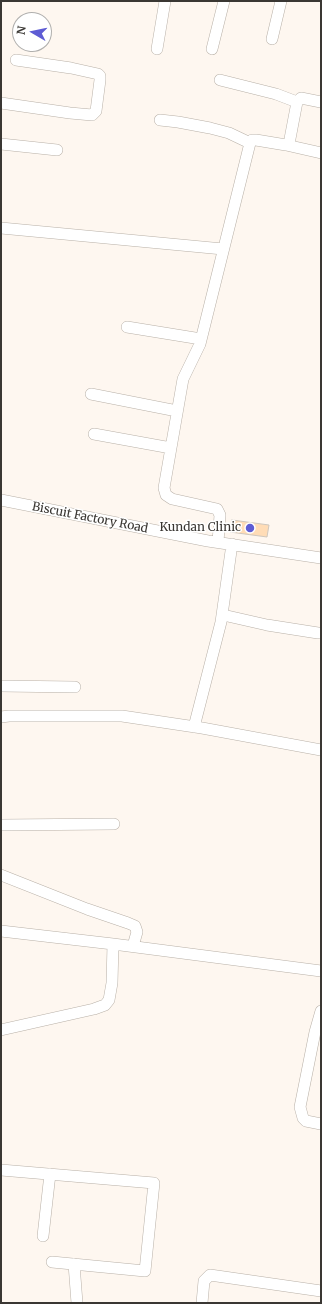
<!DOCTYPE html>
<html>
<head>
<meta charset="utf-8">
<style>
	body { margin:0 }
	#map { position:relative; width:322px; height:1304px; overflow:hidden; background:#fef7f0; font-family:Merriweather,serif }
	canvas { display:block }
	.frame { position:absolute; inset:0; border:2px solid #3a3733; pointer-events:none }
	.north { position:absolute; left:12px; top:12px; width:40px; height:40px; box-sizing:border-box; background:#fff; border:1px solid #b0afad; border-radius:50%; rotate:279deg; font-size:11px; font-weight:700; line-height:16px; text-align:center; color:#3a3733 }
	.north::after { content:''; display:block; margin:auto; width:14px; height:18px; background:#5e5cd4; clip-path:polygon(50% 0,100% 100%,50% 72%,0 100%) }
</style>
</head>
<body>
<div id="map">
<canvas width="322" height="1304"></canvas>
<div class="frame"></div>
<div class="north">N</div>
</div>
<script>
const ctx = document.querySelector('canvas').getContext('2d');
ctx.lineJoin = 'round';
function fillPath(path, color) {
  ctx.fillStyle = color;
  ctx.fill(path, 'evenodd');
}
function shape(rows) {
  const path = new Path2D();
  for (const r of rows) {
    path.moveTo(r[0], r[1]);
    for (let i = 2; i < r.length; i += 2) path.lineTo(r[i], r[i + 1]);
  }
  return path;
}
function strokePath(path, color, width, dash) {
  ctx.strokeStyle = color;
  ctx.lineWidth = width;
  ctx.lineCap = dash ? 'butt' : 'round';
  ctx.setLineDash(dash || []);
  ctx.stroke(path);
}
function label(font, color, halo, rows, align = 'center') {
  ctx.font = font + ' Merriweather,serif';
  ctx.lineWidth = 3;
  ctx.setLineDash([]);
  ctx.textBaseline = 'middle';
  ctx.strokeStyle = halo;
  ctx.fillStyle = color;
  for (const [text, x, y, turn = 0] of rows) {
    ctx.save();
    ctx.translate(x, y);
    ctx.rotate((+turn || 0) * Math.PI / 180);
    ctx.textAlign = isNaN(turn) ? turn : align;
    if (halo) ctx.strokeText(text, 0, 0);
    ctx.fillText(text, 0, 0);
    ctx.restore();
  }
}
const building = shape([
	[232,520,269,525,267,537,230,532,232,520]
]);
fillPath(building, '#ffdcb6');
strokePath(building, '#cec6bd', 1);
const minor = shape([
	[272,39,281,1],
	[157,49,165,1],
	[212,49,224,1],
	[220,80,276,94,297,102],
	[1,103,70,113,92,115,96,111,100,80,100,76,98,74,71,68,16,60],
	[160,120,178,122,210,128,229,133,250,143],
	[1,144,57,150],
	[286,145,321,153],
	[1,228,223,249],
	[127,327,201,339],
	[91,394,177,411],
	[94,434,171,448],
	[1,500,208,541,321,558],
	[218,542,220,515,217,509,172,499,166,495,164,488,183,379,200,344,250,143,252,140,256,140,286,145,289,144,297,102,301,98,321,102],
	[223,615,267,625,318,633],
	[1,686,75,687],
	[1,717,9,716,122,716,202,728,321,750],
	[194,727,221,622,232,544],
	[1,825,114,824],
	[1,875,87,909,128,923,135,926,137,932,133,946],
	[1,931,113,944,321,971],
	[321,1011,315,1032,300,1107,303,1118,306,1121,321,1124],
	[1,1030,94,1009,105,1005,109,1000,112,983,113,944],
	[1,1170,154,1183,145,1271,52,1262],
	[43,1236,50,1174],
	[74,1264,77,1303],
	[202,1303,204,1281,210,1275,321,1291]
]);
strokePath(minor, '#b8b0a7', 12);
strokePath(minor, '#fff', 11);
for (const [x, y, r, color] of [
	[250,528,5,"#5e5cd4"]
]) {
  const dot = new Path2D();
  dot.arc(x, y, r, 0, 2 * Math.PI);
  ctx.fillStyle = color;
  ctx.fill(dot);
  strokePath(dot, '#fff', 1.5);
}
label('12px', '#3a3733', '#fff', [
	["Biscuit Factory Road",90,518,11]
]);
label('12px', '#3a3733', '#fff', [
	["Kundan Clinic",241,528]
], 'right');
</script>
</body>
</html>
